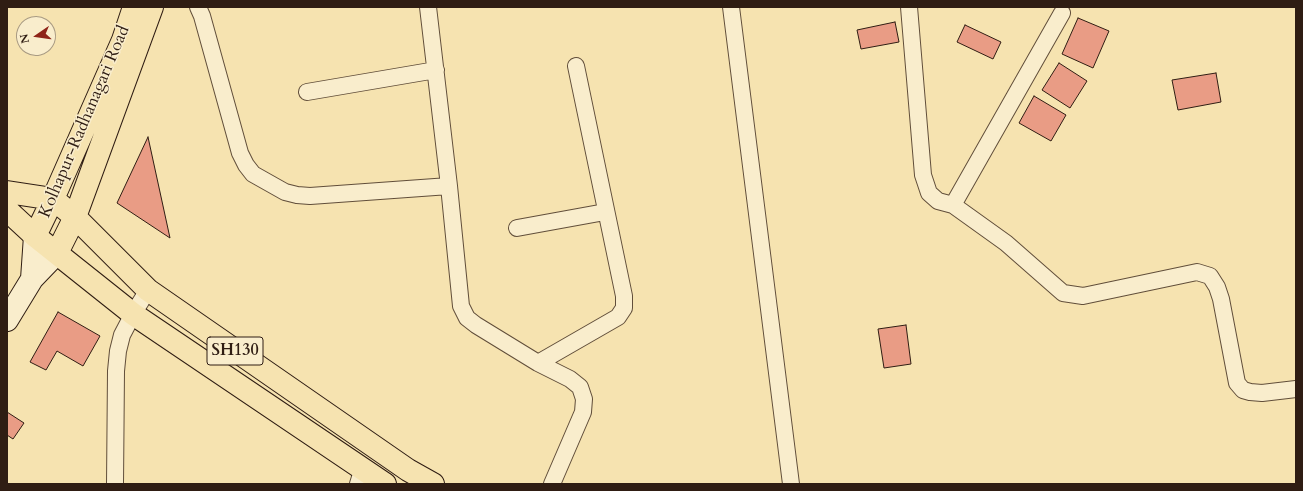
<!DOCTYPE html>
<html>
<head>
<meta charset="utf-8">
<style>
	body { margin:0 }
	#map { position:relative; width:1303px; height:491px; overflow:hidden; background:#f6e3b0; font-family:Cardo,serif }
	canvas { display:block }
	.frame { position:absolute; inset:0; border:8px solid #2f1d13; pointer-events:none }
	.north { position:absolute; left:16px; top:16px; width:40px; height:40px; box-sizing:border-box; background:#f9edcc; border:1px solid #a89a82; border-radius:50%; rotate:257deg; font-size:11px; font-weight:700; line-height:16px; text-align:center; color:#2f1d13 }
	.north::after { content:''; display:block; margin:auto; width:14px; height:18px; background:#8f2418; clip-path:polygon(50% 0,100% 100%,50% 72%,0 100%) }
</style>
</head>
<body>
<div id="map">
<canvas width="1303" height="491"></canvas>
<div class="frame"></div>
<div class="north">N</div>
</div>
<script>
const ctx = document.querySelector('canvas').getContext('2d');
ctx.lineJoin = 'round';
function fillPath(path, color) {
  ctx.fillStyle = color;
  ctx.fill(path, 'evenodd');
}
function shape(rows) {
  const path = new Path2D();
  for (const r of rows) {
    path.moveTo(r[0], r[1]);
    for (let i = 2; i < r.length; i += 2) path.lineTo(r[i], r[i + 1]);
  }
  return path;
}
function strokePath(path, color, width, dash) {
  ctx.strokeStyle = color;
  ctx.lineWidth = width;
  ctx.lineCap = dash ? 'butt' : 'round';
  ctx.setLineDash(dash || []);
  ctx.stroke(path);
}
function label(font, color, halo, rows, align = 'center') {
  ctx.font = font + ' Cardo,serif';
  ctx.lineWidth = 3;
  ctx.setLineDash([]);
  ctx.textBaseline = 'middle';
  ctx.strokeStyle = halo;
  ctx.fillStyle = color;
  for (const [text, x, y, turn = 0] of rows) {
    ctx.save();
    ctx.translate(x, y);
    ctx.rotate((+turn || 0) * Math.PI / 180);
    ctx.textAlign = isNaN(turn) ? turn : align;
    if (halo) ctx.strokeText(text, 0, 0);
    ctx.fillText(text, 0, 0);
    ctx.restore();
  }
}
const building = shape([
	[1078,18,1109,31,1093,68,1062,54,1078,18],
	[895,22,899,42,861,49,857,30,895,22],
	[965,25,1001,42,993,59,957,42,965,25],
	[1059,63,1087,81,1070,108,1042,90,1059,63],
	[1216,73,1221,102,1178,110,1172,80,1216,73],
	[1034,96,1066,115,1051,141,1019,123,1034,96],
	[148,137,170,238,117,203,148,137],
	[58,312,100,336,83,366,57,351,46,370,30,362,58,312],
	[906,325,911,364,884,368,878,329,906,325],
	[7,412,24,423,13,439,7,435,7,412]
]);
fillPath(building, '#e99c85');
strokePath(building, '#2f1d13', 1);
const street = shape([
	[198,7,202,16,240,153,246,165,253,174,285,192,297,195,310,196,449,186],
	[428,7,449,186,461,306,467,318,476,325,538,363,570,379,580,387,584,399,583,412,552,484],
	[731,7,791,484],
	[909,7,923,175,929,193,938,201,953,205,1062,13],
	[307,92,436,70],
	[953,205,1006,243,1063,293,1083,296,1197,272,1210,276,1217,287,1221,299,1237,383,1243,390,1250,392,1262,393,1296,389],
	[517,228,605,212],
	[538,363,618,317,624,308,624,296,576,66],
	[115,484,116,371,118,351,122,335,133,314,148,290],
	[358,484,363,468]
]);
const secondary = shape([
	[32,279,35,236],
	[7,320,32,279,57,253]
]);
const primary = shape([
	[7,192,53,199,75,217,148,290,408,470,433,484],
	[7,210,35,236,133,314,385,484],
	[35,236,53,199,123,40,134,7],
	[57,253,75,217,152,7]
]);
strokePath(street, '#614e3a', 18);
strokePath(secondary, '#2f1d13', 24);
strokePath(primary, '#2f1d13', 24);
strokePath(street, '#f9edcc', 16);
strokePath(secondary, '#f9edcc', 22);
strokePath(primary, '#f6e3b0', 22);
for (const [x, y, w] of [
	[235,351,56]
]) {
  const box = new Path2D();
  box.roundRect(x - w / 2, y - 14, w, 28, 3);
  ctx.fillStyle = '#f9edcc';
  ctx.fill(box);
  strokePath(box, '#2f1d13', 1);
}
label('bold 16px', '#2f1d13', null, [
	["SH130",235,351]
]);
label('17px', '#2f1d13', '#f9edcc', [
	["Kolhapur-Radhanagari Road",85,122,-67]
]);
</script>
</body>
</html>
